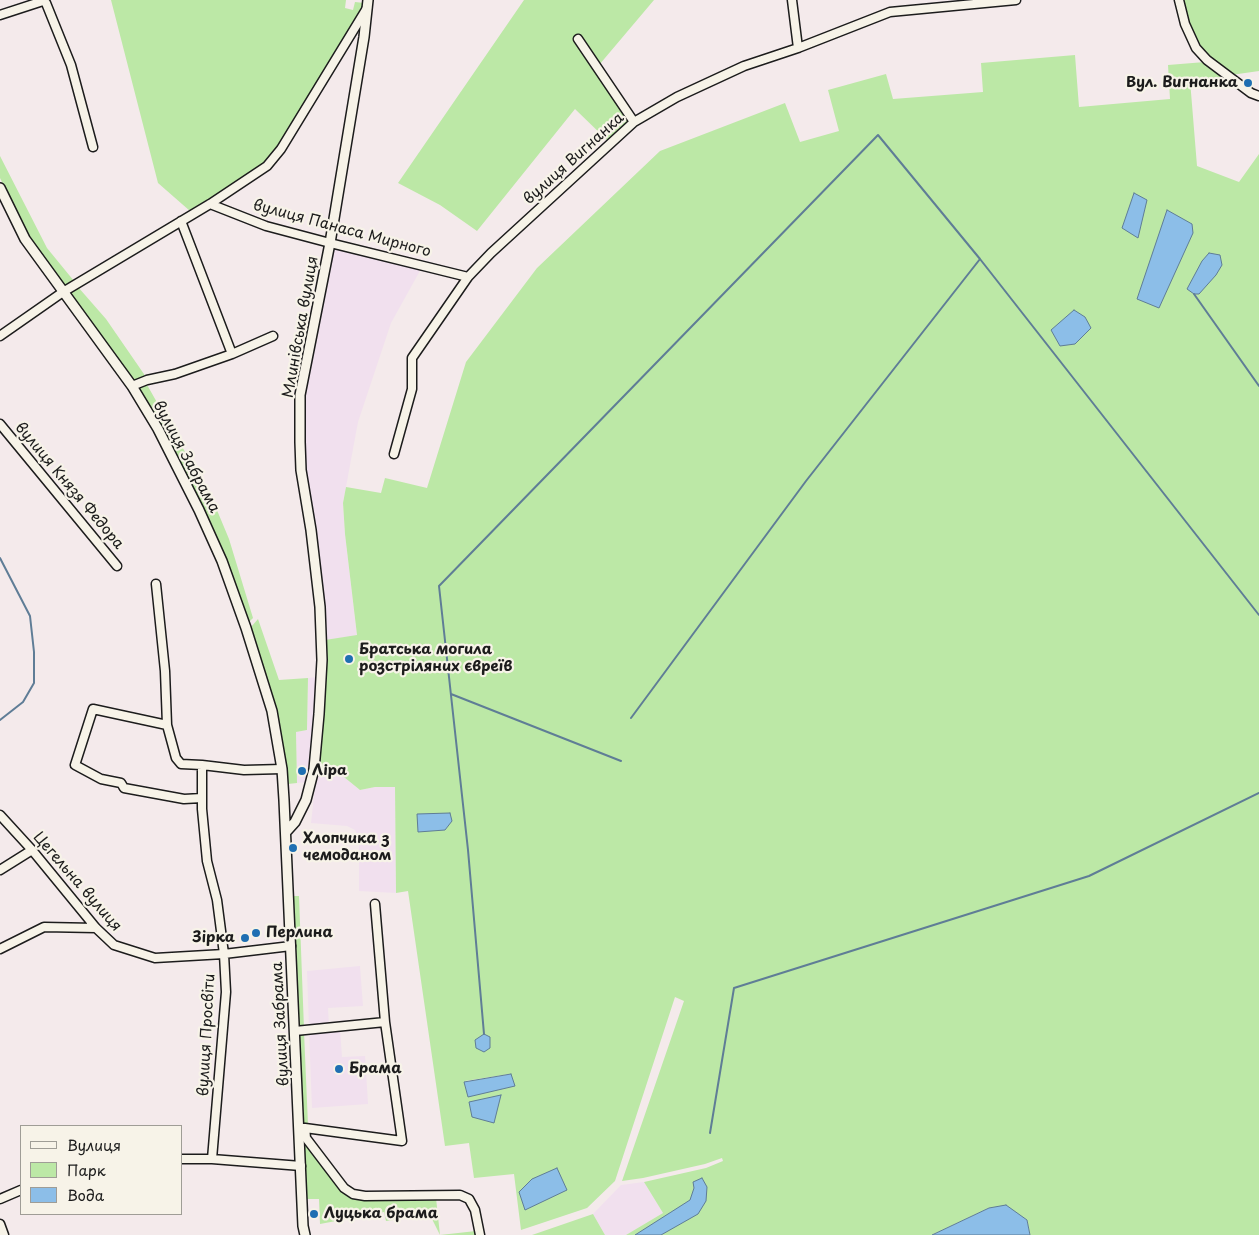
<!DOCTYPE html>
<html>
<head>
<meta charset="utf-8">
<style>
	body { margin:0 }
	#map { position:relative; width:1259px; height:1235px; overflow:hidden; background:#f4eaeb; font-family:"Playpen Sans",sans-serif }
	canvas { display:block }
	.legend { position:absolute; left:20px; top:1125px; width:162px; height:90px; box-sizing:border-box; background:#f7f3e8; border:1px solid #9f9d96; margin:0; padding:6px 9px; list-style:none; font-size:15px; color:#1c1c1c }
	.legend li { display:flex; align-items:center; gap:10px; height:25px }
	.legend b { width:25px; border:1px solid #9f9d96 }
</style>
</head>
<body>
<div id="map">
<canvas width="1259" height="1235"></canvas>
<ul class="legend">
<li><b style="height:6px;background:#f7f3e8"></b>Вулиця</li>
<li><b style="height:14px;background:#bce8a6"></b>Парк</li>
<li><b style="height:14px;background:#8cbee8"></b>Вода</li>
</ul>
</div>
<script>
const ctx = document.querySelector('canvas').getContext('2d');
ctx.lineJoin = 'round';
function fillPath(path, color) {
  ctx.fillStyle = color;
  ctx.fill(path, 'evenodd');
}
function shape(rows) {
  const path = new Path2D();
  for (const r of rows) {
    path.moveTo(r[0], r[1]);
    for (let i = 2; i < r.length; i += 2) path.lineTo(r[i], r[i + 1]);
  }
  return path;
}
function strokePath(path, color, width, dash) {
  ctx.strokeStyle = color;
  ctx.lineWidth = width;
  ctx.lineCap = dash ? 'butt' : 'round';
  ctx.setLineDash(dash || []);
  ctx.stroke(path);
}
function label(font, color, halo, rows, align = 'center') {
  ctx.font = font + ' "Playpen Sans",sans-serif';
  ctx.lineWidth = 4.5;
  ctx.setLineDash([]);
  ctx.textBaseline = 'middle';
  ctx.strokeStyle = halo;
  ctx.fillStyle = color;
  for (const [text, x, y, turn = 0] of rows) {
    ctx.save();
    ctx.translate(x, y);
    ctx.rotate((+turn || 0) * Math.PI / 180);
    ctx.textAlign = isNaN(turn) ? turn : align;
    if (halo) ctx.strokeText(text, 0, 0);
    ctx.fillText(text, 0, 0);
    ctx.restore();
  }
}
fillPath(shape([
	[332,247,421,269,391,323,358,422,343,503,345,534,357,636,325,640,304,470,303,396],
	[318,677,311,769,308,782,297,783,296,732,307,730,308,678],
	[317,770,339,773,360,790,375,787,395,787,396,893,359,891,359,839,355,830,347,826,311,823],
	[360,966,363,1006,328,1008,329,1026,309,1028,307,971],
	[340,1028,342,1057,365,1056,368,1104,312,1108,309,1031],
	[644,1182,663,1213,626,1235,605,1235,593,1214,621,1185]
]), '#f1e0ee');
fillPath(shape([
	[111,0,346,0,345,8,353,10,355,2,364,3,364,7,338,46,278,147,264,164,208,201,190,211,158,183],
	[524,0,654,0,594,71,629,121,608,141,575,109,477,231,440,205,398,183],
	[1182,0,1259,0,1259,71,1231,75,1209,58,1198,47,1188,24],
	[1075,55,1079,107,1170,99,1168,65,1205,62,1225,77,1190,80,1197,166,1239,182,1259,154,1259,1235,1030,1235,1027,1220,989,1208,932,1235,626,1235,663,1213,644,1182,706,1168,723,1161,722,1158,705,1164,643,1178,622,1181,684,1001,675,997,615,1181,587,1208,521,1230,514,1174,474,1178,469,1143,445,1146,408,891,396,893,395,787,375,787,360,790,339,773,317,770,325,640,357,635,345,534,343,503,346,487,381,493,385,478,427,488,466,362,537,268,660,151,785,103,800,142,839,131,828,90,886,74,893,99,983,92,981,63],
	[510,1074,514,1086,468,1096,465,1081],
	[0,156,47,248,74,281,65,287,29,237,0,178],
	[78,287,106,319,146,377,135,382,69,292],
	[146,383,214,503,229,539,253,618,249,622,226,559,203,508,162,427,137,386],
	[258,619,279,680,308,678,307,730,296,732,297,783,288,784,287,768,276,710,251,627],
	[293,896,299,896,304,1029,299,1029],
	[299,1032,304,1032,308,1125,304,1125],
	[304,1140,352,1197,436,1198,440,1235,476,1231,477,1235,440,1235,430,1215,386,1221,384,1212,320,1224,319,1199,307,1199],
	[593,1214,605,1235,532,1235]
]), '#bce8a6');
const water = shape([
	[1134,193,1147,200,1138,238,1122,228,1134,193],
	[1167,210,1192,224,1193,233,1159,308,1137,299,1167,210],
	[1209,253,1220,255,1222,265,1216,275,1199,294,1194,294,1187,289,1202,261,1209,253],
	[1074,310,1085,317,1091,328,1075,344,1060,346,1051,330,1074,310],
	[450,813,452,821,445,830,418,832,417,814,450,813],
	[484,1034,490,1037,490,1048,484,1052,476,1048,475,1040,484,1034],
	[511,1074,515,1086,468,1097,464,1082,511,1074],
	[501,1095,494,1123,472,1117,469,1102,501,1095],
	[557,1168,567,1190,525,1210,519,1192,532,1179,557,1168],
	[702,1178,707,1187,706,1201,698,1214,661,1235,635,1235,690,1200,694,1188,693,1182,702,1178],
	[1006,1205,1027,1220,1030,1235,932,1235,989,1208,1006,1205]
]);
fillPath(water, '#8cbee8');
strokePath(water, '#5f7d96', 1);
strokePath(shape([
	[1194,294,1259,386],
	[0,558,30,616,34,652,34,683,23,702,0,720],
	[451,694,621,761],
	[631,718,806,481,980,259],
	[484,1034,468,850,439,586,878,135,980,259,1259,615],
	[710,1133,734,988,1089,876,1259,793]
]), '#5f7d96', 2);
const minor = shape([
	[792,0,798,48],
	[1179,0,1185,24,1196,48,1207,60,1251,93,1259,96],
	[0,15,43,1,46,3,71,65,93,147],
	[578,39,634,122],
	[210,204,266,226,330,243,468,277],
	[181,221,232,354],
	[0,336,63,292,210,204,267,166,281,149,367,8],
	[132,386,147,380,175,374,232,354,273,336],
	[0,424,117,566],
	[394,454,412,389,412,358,468,277,491,253,634,122,677,97,744,66,798,48,890,12,1016,0],
	[156,584,165,671,167,725,176,758,181,764,202,765,244,770,282,769],
	[167,725,93,709,75,765,101,779,121,783,124,788,184,799,202,798],
	[202,765,202,809,207,861,217,900,224,954,226,992,212,1159],
	[0,815,32,850,96,928,114,945,155,958,224,954,291,946],
	[0,870,32,850],
	[0,949,44,927,96,928],
	[295,1031,385,1022],
	[300,1128,305,1128,306,1138,344,1188,353,1194,365,1196,460,1195,469,1199,475,1210,480,1235],
	[305,1128,402,1141,385,1022,375,904],
	[181,1159,212,1159,301,1166],
	[0,1199,21,1190],
	[0,1224,4,1235]
]);
const major = shape([
	[0,188,25,239,132,386,158,429,199,510,222,561,246,628,272,711,282,769,284,800,303,1226,305,1235],
	[286,832,295,822,306,800,314,769,319,714,322,660,320,607,311,530,301,470,300,442,300,395,330,243,364,37,368,0]
]);
strokePath(minor, '#1c1c1c', 11);
strokePath(major, '#1c1c1c', 12);
strokePath(minor, '#f7f3e8', 8);
strokePath(major, '#f7f3e8', 9);
for (const [x, y, r, color] of [
	[1248,83,5,"#1f6fb2"],
	[349,659,5,"#1f6fb2"],
	[302,771,5,"#1f6fb2"],
	[293,848,5,"#1f6fb2"],
	[256,933,5,"#1f6fb2"],
	[245,938,5,"#1f6fb2"],
	[339,1069,5,"#1f6fb2"],
	[314,1214,5,"#1f6fb2"]
]) {
  const dot = new Path2D();
  dot.arc(x, y, r, 0, 2 * Math.PI);
  ctx.fillStyle = color;
  ctx.fill(dot);
  strokePath(dot, '#f7f3e8', 2);
}
label('bold 15px', '#1c1c1c', '#f7f3e8', [
	["Вул. Вигнанка",1238,83,"right"],
	["Братська могила",359,650],
	["розстріляних євреїв",359,667],
	["Ліра",312,771],
	["Хлопчика з",303,839],
	["чемоданом",303,856],
	["Перлина",266,933],
	["Зірка",235,938,"right"],
	["Брама",349,1069],
	["Луцька брама",324,1214]
], 'left');
label('15px', '#1c1c1c', '#f7f3e8', [
	["вулиця Вигнанка",574,159,-42],
	["вулиця Панаса Мирного",342,229,15],
	["Млинівська вулиця",301,327,-80],
	["вулиця Забрама",186,457,62],
	["вулиця Князя Федора",69,486,50],
	["Цегельна вулиця",77,882,49],
	["вулиця Забрама",281,1024,-93],
	["вулиця Просвіти",207,1035,-87]
]);
</script>
</body>
</html>
